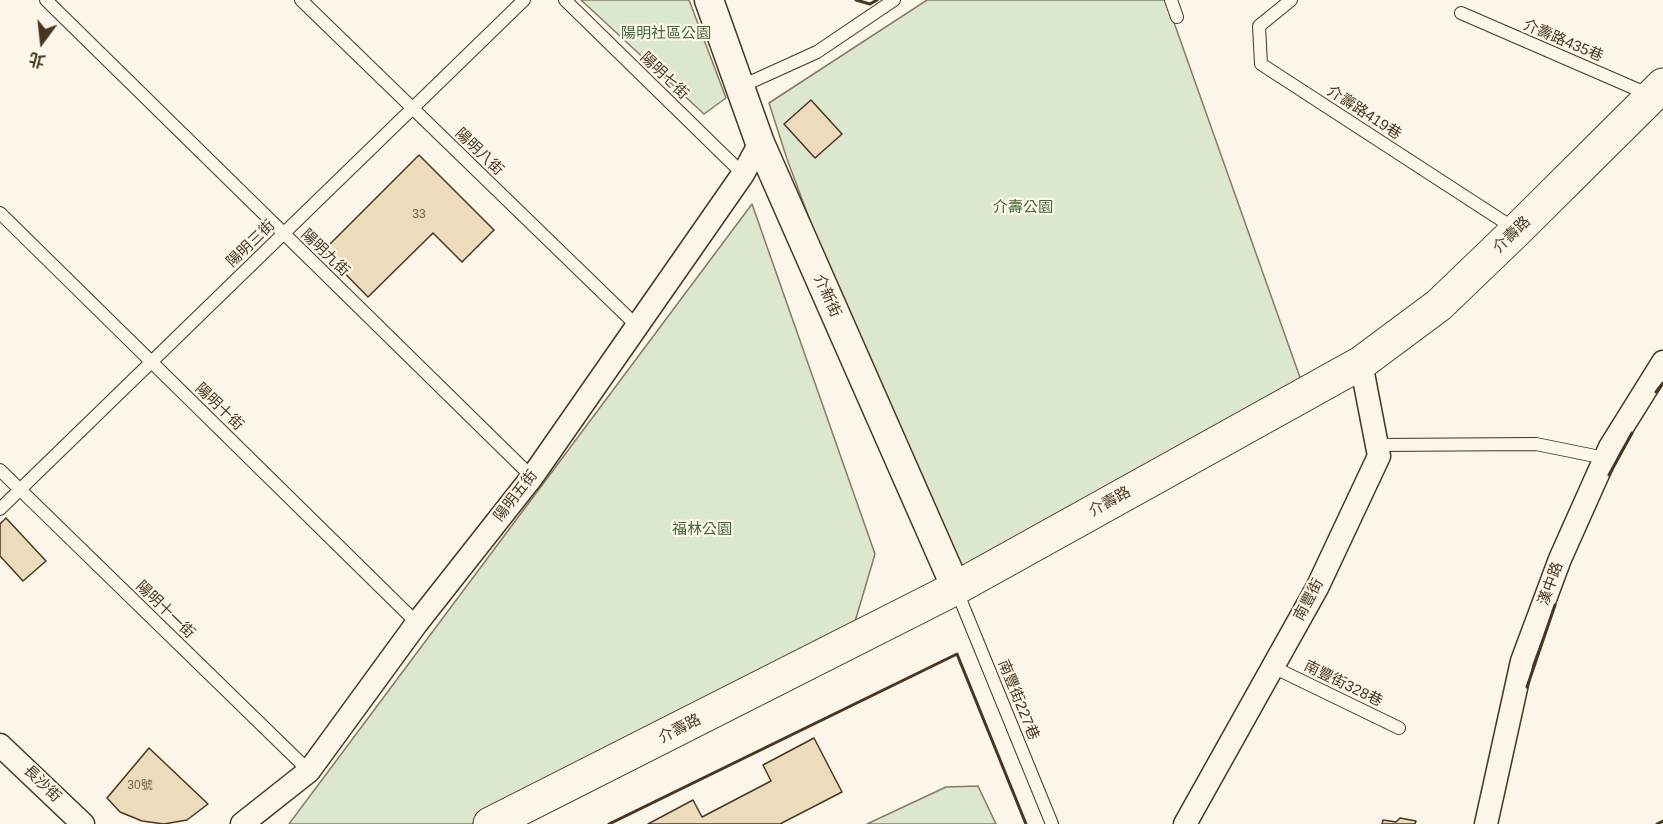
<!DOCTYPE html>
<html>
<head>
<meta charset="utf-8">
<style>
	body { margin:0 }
	#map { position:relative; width:1663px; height:824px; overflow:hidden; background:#fbf6e9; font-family:Helvetica,"Noto Sans TC",sans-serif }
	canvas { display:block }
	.north { position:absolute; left:12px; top:12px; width:60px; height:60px; -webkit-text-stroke:4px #fbf6e9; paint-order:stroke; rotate:195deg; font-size:16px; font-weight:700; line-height:24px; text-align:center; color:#4a3520 }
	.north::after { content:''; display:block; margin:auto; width:21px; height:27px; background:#4a3520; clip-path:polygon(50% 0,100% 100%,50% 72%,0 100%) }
</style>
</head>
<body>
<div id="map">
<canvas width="1663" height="824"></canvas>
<div class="north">北</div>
</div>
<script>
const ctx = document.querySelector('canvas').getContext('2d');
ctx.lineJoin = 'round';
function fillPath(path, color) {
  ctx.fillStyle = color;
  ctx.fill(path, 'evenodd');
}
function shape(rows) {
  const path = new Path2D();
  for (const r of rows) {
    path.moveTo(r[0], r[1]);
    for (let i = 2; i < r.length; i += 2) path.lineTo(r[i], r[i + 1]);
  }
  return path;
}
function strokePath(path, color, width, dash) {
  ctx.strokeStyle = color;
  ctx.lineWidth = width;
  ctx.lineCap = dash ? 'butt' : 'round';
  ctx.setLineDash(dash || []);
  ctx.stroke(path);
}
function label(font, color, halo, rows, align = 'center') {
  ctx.font = font + ' Helvetica,"Noto Sans TC",sans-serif';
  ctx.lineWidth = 4.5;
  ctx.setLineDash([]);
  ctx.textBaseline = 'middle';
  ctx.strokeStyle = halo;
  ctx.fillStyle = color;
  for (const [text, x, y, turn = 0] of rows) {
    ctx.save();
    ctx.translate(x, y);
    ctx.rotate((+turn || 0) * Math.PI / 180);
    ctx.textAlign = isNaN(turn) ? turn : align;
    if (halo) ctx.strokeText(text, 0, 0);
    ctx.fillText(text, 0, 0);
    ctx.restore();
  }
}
const green = shape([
	[581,0,689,0,726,98,704,114,581,0],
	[927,0,1166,0,1302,383,945,582,787,159,769,103,927,0],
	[752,204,875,554,854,625,472,824,289,824,752,204],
	[978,786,996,824,867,824,946,787,978,786]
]);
fillPath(green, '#dce7d0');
strokePath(green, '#887966', 1.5);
const building = shape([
	[811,100,842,134,815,158,784,124,811,100],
	[419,155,494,230,462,262,433,233,368,297,323,251,419,155],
	[6,518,46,561,23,581,0,556,0,524,6,518],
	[814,738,842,792,780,824,648,824,693,800,702,817,771,781,763,765,814,738],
	[149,748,208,804,187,820,164,824,142,821,120,812,107,798,149,748],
	[1400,818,1416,821,1415,824,1382,824,1383,820,1396,822,1400,818]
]);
fillPath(building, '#ecdcbc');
strokePath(building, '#4a3520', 1.5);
const service = shape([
	[46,0,532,477],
	[301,0,636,325],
	[565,0,743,174],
	[1171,0,1177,17],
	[1291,0,1259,26,1261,64,1515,229],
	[1461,13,1650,95],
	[739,83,753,81,817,52,894,0],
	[0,213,417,623],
	[1377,445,1536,444,1605,458],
	[0,470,309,771],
	[0,509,524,0],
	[956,589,1052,824],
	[1273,667,1399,728]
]);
const minor = shape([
	[0,745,83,824],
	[242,824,309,771,417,623,532,477,743,174,760,143],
	[1185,824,1317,588,1379,456,1361,363],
	[1486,824,1522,661,1560,559,1610,447,1663,362]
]);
const tertiary = shape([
	[709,0,760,143,956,588]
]);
const primary = shape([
	[490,824,956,588,1361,363,1439,305,1517,230,1663,85]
]);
strokePath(service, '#4a3520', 14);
strokePath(minor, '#4a3520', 25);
strokePath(tertiary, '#4a3520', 31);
strokePath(primary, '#4a3520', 35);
strokePath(service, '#fbf6e9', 12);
strokePath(minor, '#fbf6e9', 22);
strokePath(tertiary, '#fbf6e9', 28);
strokePath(primary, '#fbf6e9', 33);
strokePath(shape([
	[856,0,870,4,877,0],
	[1656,392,1663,383],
	[1609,475,1632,433],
	[1527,687,1555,605],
	[609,824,957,654,1026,824],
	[1657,824,1663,821]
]), '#4a3520', 3);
label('12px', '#725f47', null, [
	["33",419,215],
	["30號",140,786]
]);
label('15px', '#436837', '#fbf6e9', [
	["陽明社區公園",666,34],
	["介壽公園",1023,208],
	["福林公園",702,530]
]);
label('15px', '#4a3520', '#fbf6e9', [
	["介壽路435巷",1563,41,23],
	["陽明七街",664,76,44],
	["介壽路419巷",1364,113,33],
	["陽明八街",479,152,44],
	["介壽路",1512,235,-44],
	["陽明三街",251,244,-44],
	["陽明九街",325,253,44],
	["介新街",827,296,66],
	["陽明十街",219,407,44],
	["陽明五街",516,496,-52],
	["介壽路",1110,502,-29],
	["漢中路",1551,584,-70],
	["南豐街",1309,600,-62],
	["陽明十一街",165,610,44],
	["南豐街328巷",1343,684,26],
	["南豐街227巷",1018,700,68],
	["介壽路",680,729,-27],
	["長沙街",42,784,44]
]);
</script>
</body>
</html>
